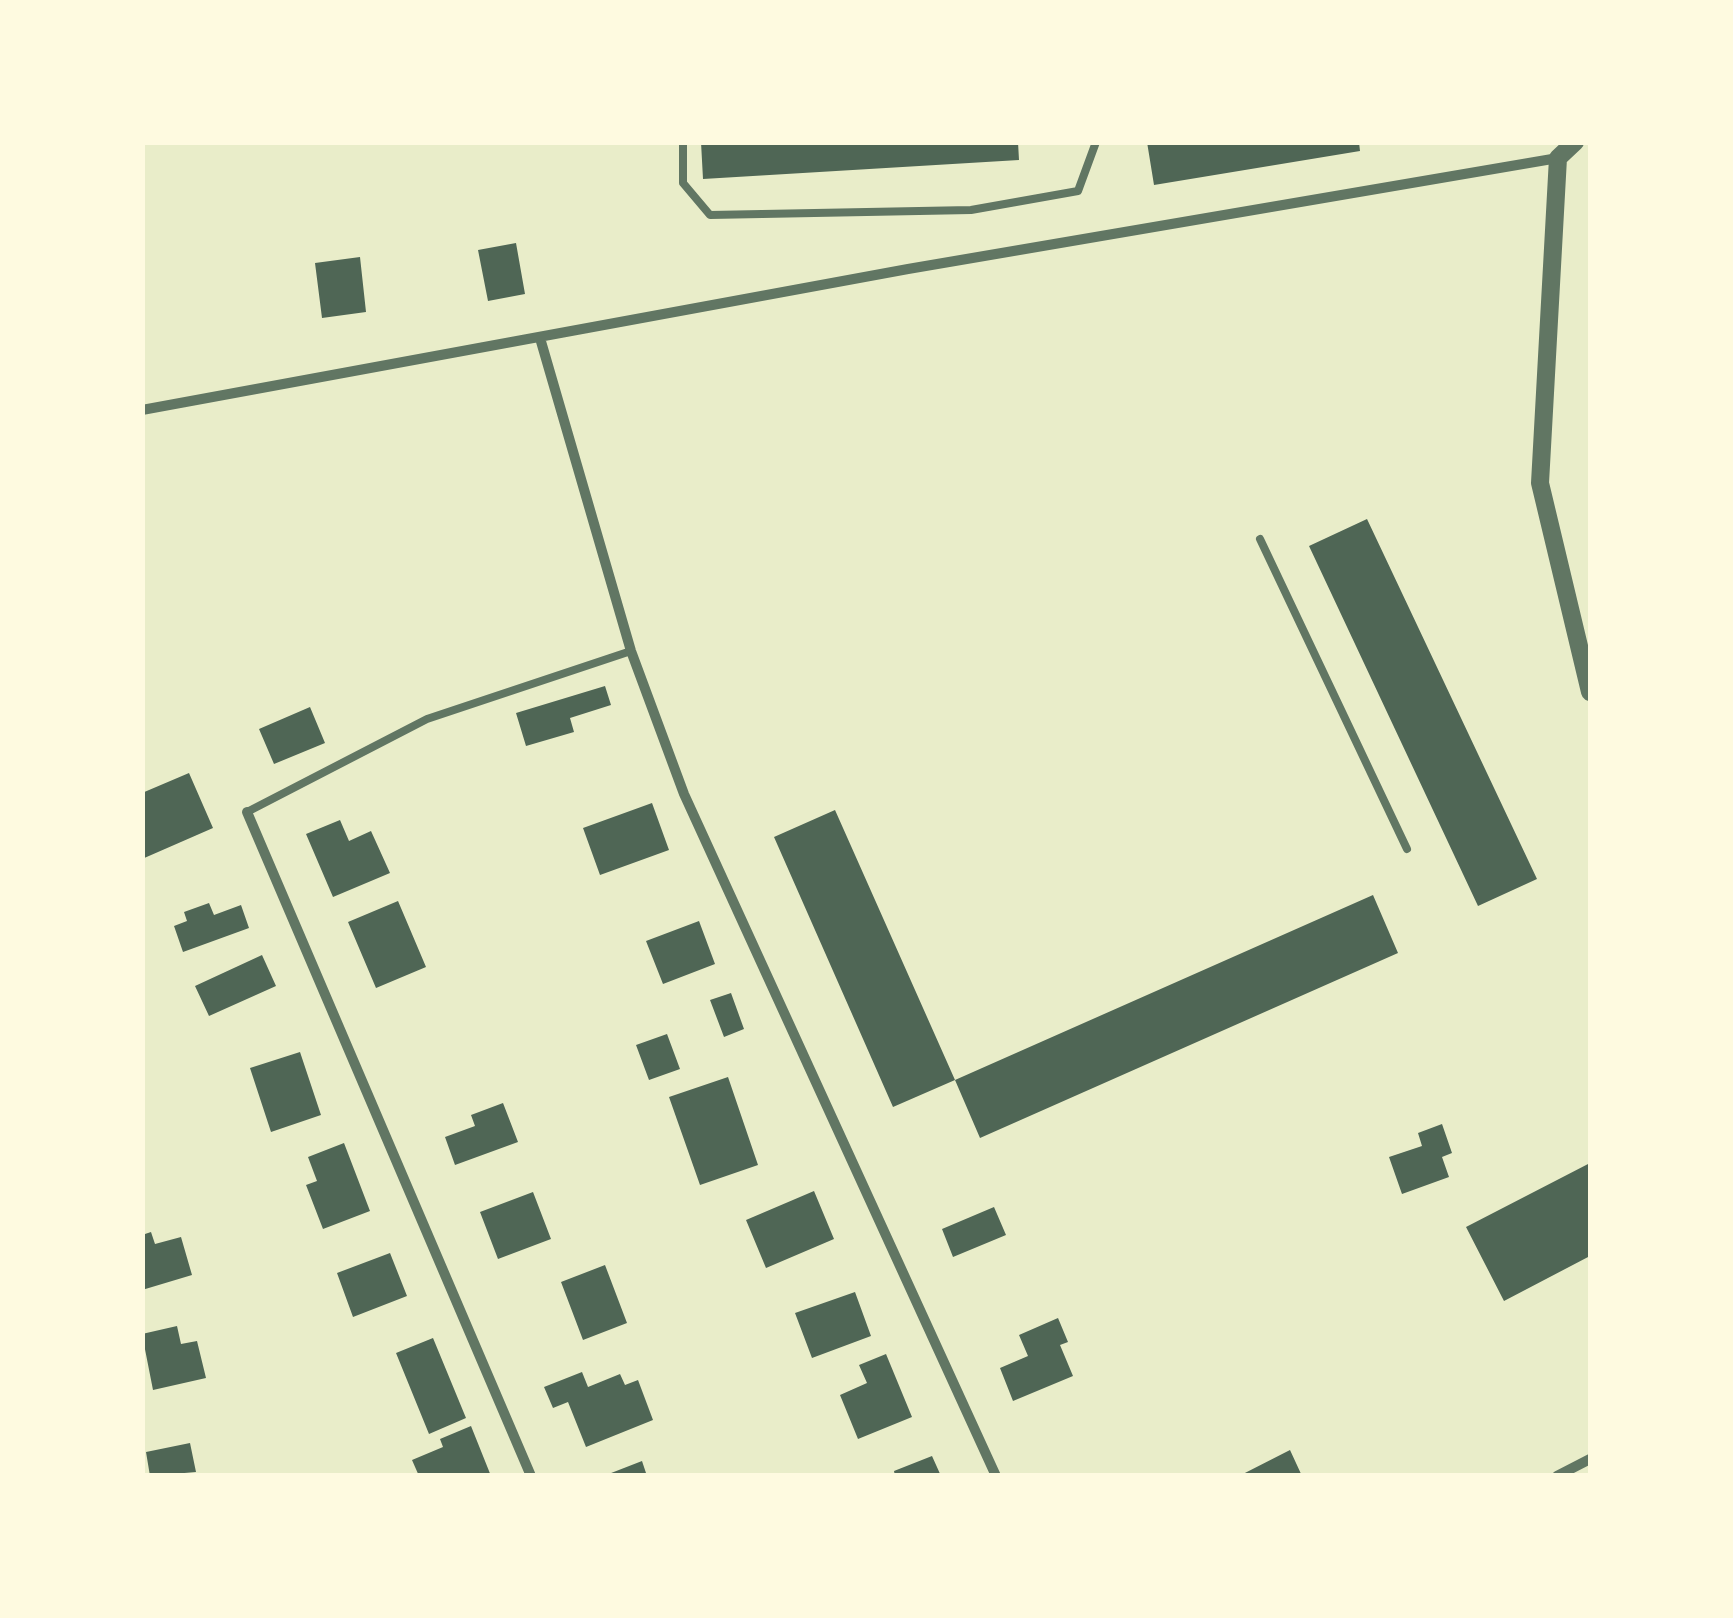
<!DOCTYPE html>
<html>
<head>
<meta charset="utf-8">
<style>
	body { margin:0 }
	#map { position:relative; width:1733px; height:1618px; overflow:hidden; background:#e9edc9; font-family:"Fira Sans",sans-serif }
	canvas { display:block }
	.frame { position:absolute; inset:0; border:145px solid #fefae0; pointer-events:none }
</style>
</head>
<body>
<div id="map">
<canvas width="1733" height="1618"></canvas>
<div class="frame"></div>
</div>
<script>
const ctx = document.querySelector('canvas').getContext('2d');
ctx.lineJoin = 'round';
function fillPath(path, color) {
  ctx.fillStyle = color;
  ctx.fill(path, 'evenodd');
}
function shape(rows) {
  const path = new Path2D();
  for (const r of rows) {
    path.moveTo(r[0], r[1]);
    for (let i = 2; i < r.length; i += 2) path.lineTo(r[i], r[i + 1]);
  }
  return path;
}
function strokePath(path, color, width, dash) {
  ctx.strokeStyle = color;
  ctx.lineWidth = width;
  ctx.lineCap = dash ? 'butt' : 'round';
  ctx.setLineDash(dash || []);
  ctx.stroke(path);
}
fillPath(shape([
	[701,142,1018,142,1019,160,703,179],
	[1147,142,1359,142,1360,151,1154,185],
	[516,243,525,294,488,301,478,250],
	[360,257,366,312,322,318,315,263],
	[1367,519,1537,879,1478,906,1309,546],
	[605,686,611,705,570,718,574,732,526,746,516,713],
	[310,707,325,743,274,764,259,729],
	[189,773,213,828,142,859,142,793],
	[652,803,669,850,600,875,583,828],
	[835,810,955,1080,893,1107,774,837],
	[340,820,349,841,371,831,390,873,333,897,306,834],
	[1373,895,1398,953,980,1138,955,1080],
	[398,901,426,967,376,988,348,922],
	[209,903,214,915,241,905,249,928,183,952,174,926,187,921,184,912],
	[699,921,715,964,663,984,646,941],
	[262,955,276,986,209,1016,195,986],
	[731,993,744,1029,724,1037,710,1000],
	[667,1034,680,1069,649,1080,636,1045],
	[300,1052,321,1115,271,1132,250,1068],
	[728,1077,758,1165,700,1185,669,1097],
	[503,1103,518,1142,455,1165,445,1137,475,1126,471,1115],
	[1442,1124,1452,1153,1442,1157,1449,1177,1402,1194,1389,1157,1422,1146,1418,1133],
	[344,1143,370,1211,323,1229,306,1185,317,1181,308,1157],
	[1590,1163,1590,1256,1504,1301,1466,1227],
	[814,1191,834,1239,766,1268,746,1220],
	[533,1192,551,1239,498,1259,480,1212],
	[994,1207,1006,1235,953,1257,942,1229],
	[151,1232,155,1244,181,1237,192,1275,142,1290,142,1235],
	[390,1253,407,1296,353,1317,337,1273],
	[605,1265,627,1323,583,1340,561,1282],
	[855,1292,871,1336,812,1358,795,1313],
	[1058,1318,1068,1342,1060,1345,1073,1376,1013,1401,1000,1368,1028,1356,1019,1335],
	[177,1326,181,1344,197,1341,206,1378,153,1390,142,1334],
	[433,1338,466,1418,429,1434,396,1353],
	[886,1354,912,1417,858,1439,840,1395,867,1383,859,1365],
	[582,1372,588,1387,620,1374,625,1385,638,1380,653,1420,586,1447,568,1402,553,1408,544,1387],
	[471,1426,491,1476,419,1476,412,1460,443,1447,440,1439],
	[190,1443,196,1472,150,1476,146,1452],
	[1290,1450,1302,1476,1239,1476],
	[932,1456,941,1476,895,1476,894,1471],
	[642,1461,647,1476,606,1476,606,1475]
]), '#4f6655');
strokePath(shape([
	[683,142,683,183,710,215,971,210,1078,191,1096,142],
	[1260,539,1407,849],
	[247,812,427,719,631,651]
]), '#617663', 8);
strokePath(shape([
	[540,338,631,651,684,794,996,1476],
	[142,410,908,269,1558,158],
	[247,812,531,1476],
	[1557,1476,1590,1459]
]), '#617663', 10);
strokePath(shape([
	[1575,142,1558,158,1540,483,1590,692]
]), '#617663', 18);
</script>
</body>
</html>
